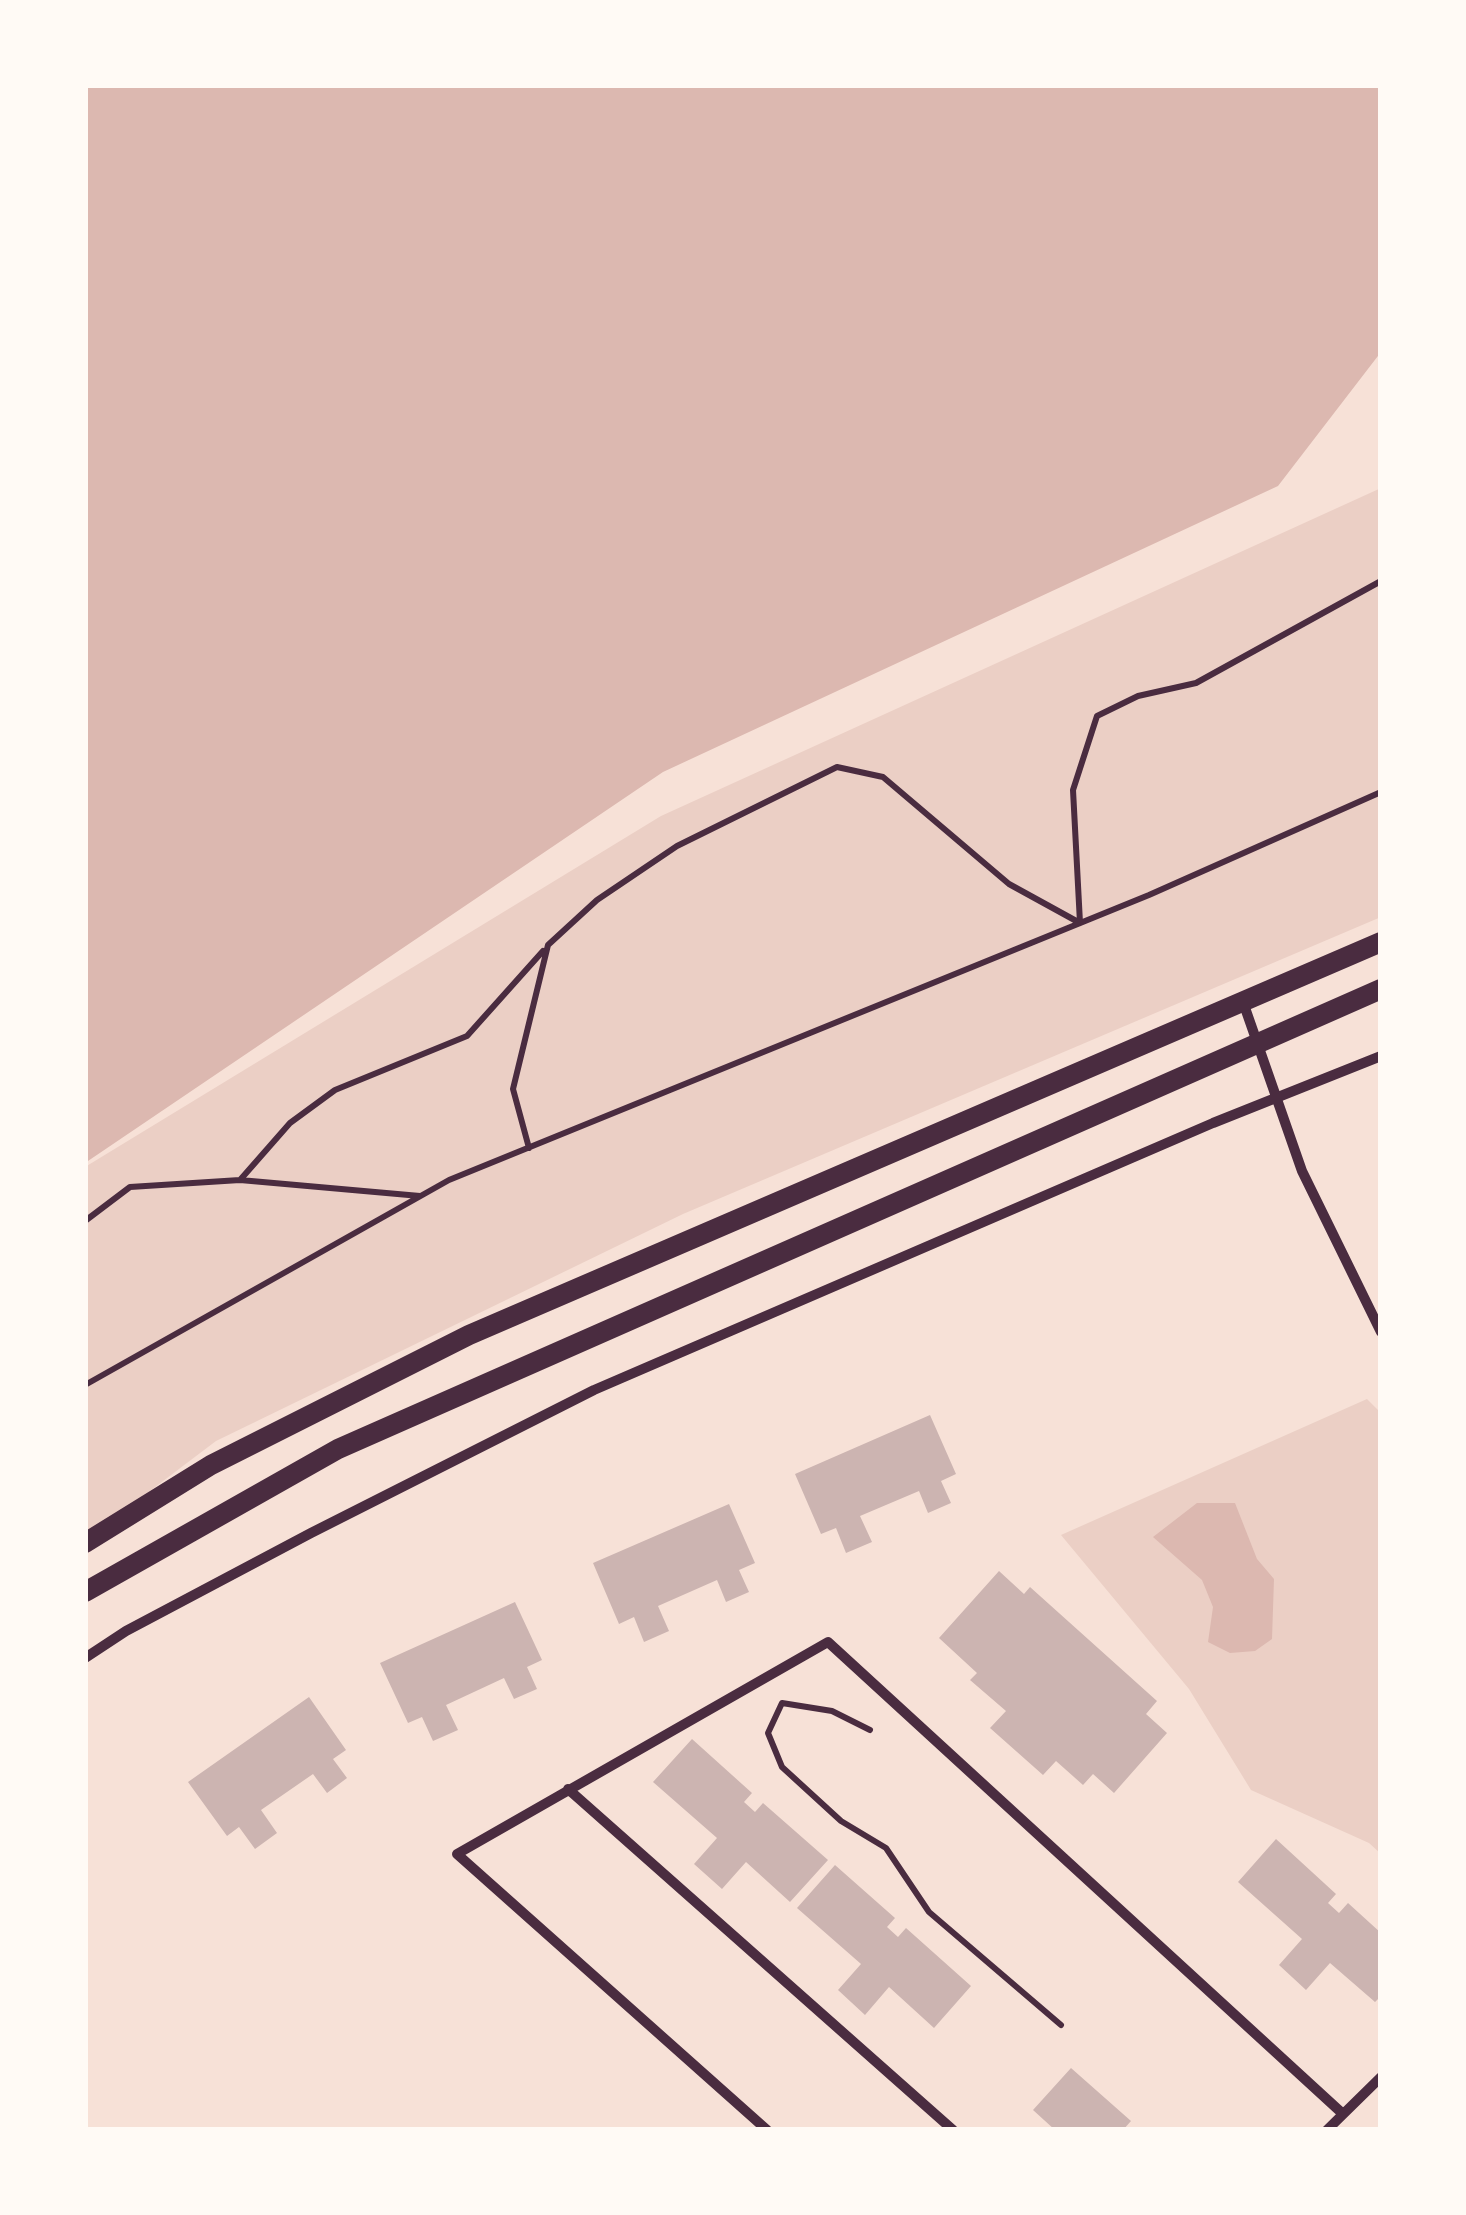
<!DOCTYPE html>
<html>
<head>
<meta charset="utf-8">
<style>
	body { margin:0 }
	#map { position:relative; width:1466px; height:2215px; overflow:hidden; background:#f7e1d7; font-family:"Work Sans",sans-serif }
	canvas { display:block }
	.frame { position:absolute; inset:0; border:88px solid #fffaf5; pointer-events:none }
</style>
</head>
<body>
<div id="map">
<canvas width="1466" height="2215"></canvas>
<div class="frame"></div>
</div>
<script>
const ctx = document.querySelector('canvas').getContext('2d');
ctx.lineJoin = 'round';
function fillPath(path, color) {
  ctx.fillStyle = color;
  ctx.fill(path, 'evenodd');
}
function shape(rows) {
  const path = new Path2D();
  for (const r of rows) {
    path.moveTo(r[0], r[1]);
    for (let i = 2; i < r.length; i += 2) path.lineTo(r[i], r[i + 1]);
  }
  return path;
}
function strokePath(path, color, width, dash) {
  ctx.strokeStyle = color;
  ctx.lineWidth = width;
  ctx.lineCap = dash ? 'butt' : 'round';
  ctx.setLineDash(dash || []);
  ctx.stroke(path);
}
fillPath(shape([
	[1381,488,1381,917,683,1214,216,1441,85,1540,85,1167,661,816],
	[1367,1399,1381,1413,1381,1854,1369,1843,1251,1790,1189,1689,1061,1535]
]), '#ebcfc5');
fillPath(shape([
	[85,85,1381,85,1381,352,1278,486,663,772,85,1163],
	[1197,1503,1235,1503,1257,1559,1274,1579,1272,1639,1255,1651,1230,1653,1208,1642,1213,1607,1202,1580,1153,1537]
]), '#dcb8b0');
fillPath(shape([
	[930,1415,956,1474,941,1481,951,1503,928,1513,919,1491,860,1516,872,1542,846,1553,836,1528,821,1534,795,1474],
	[729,1504,755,1563,739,1570,749,1592,726,1602,717,1580,658,1606,669,1631,644,1642,634,1617,619,1624,593,1563],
	[999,1571,1024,1594,1030,1587,1157,1701,1146,1714,1167,1733,1114,1793,1093,1774,1083,1785,1056,1761,1043,1775,990,1728,1006,1711,970,1680,977,1673,939,1638],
	[515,1602,542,1660,527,1667,537,1689,514,1699,504,1678,446,1705,458,1730,433,1741,422,1717,408,1723,380,1663],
	[309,1697,346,1750,333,1759,347,1778,327,1793,313,1774,261,1810,277,1833,255,1849,239,1827,227,1836,188,1782],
	[692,1739,752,1793,744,1802,755,1812,763,1803,828,1860,790,1902,746,1862,722,1889,694,1864,717,1838,653,1782],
	[1276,1839,1336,1894,1328,1903,1339,1913,1348,1903,1381,1933,1381,1996,1375,2002,1330,1963,1306,1990,1279,1965,1302,1939,1238,1882],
	[835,1865,895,1918,887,1927,898,1937,906,1928,971,1986,934,2028,889,1987,865,2015,838,1990,861,1964,797,1908],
	[1071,2068,1131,2121,1123,2130,1055,2130,1033,2110]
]), '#ccb4b1');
strokePath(shape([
	[529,1148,513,1089,548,945,597,900,677,846,837,767,883,777,1009,884,1080,923,1073,790,1097,716,1138,696,1196,683,1381,581],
	[240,1180,290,1123,335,1090,467,1036,543,951],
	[85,1221,130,1187,240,1180,420,1196],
	[85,1385,449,1180,1149,895,1381,792],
	[870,1730,832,1711,782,1703,768,1733,782,1767,841,1821,886,1848,929,1912,1061,2025]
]), '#4a2c40', 6);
strokePath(shape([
	[1243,1002,1302,1171,1381,1332],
	[85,1658,126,1631,311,1533,594,1390,1213,1123,1381,1056],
	[568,1789,953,2130],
	[767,2130,457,1854,828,1642,1343,2114],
	[1327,2130,1381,2077]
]), '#4a2c40', 10);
strokePath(shape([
	[85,1543,211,1465,469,1335,1381,942],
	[85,1592,338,1449,1381,989]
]), '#4a2c40', 20);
</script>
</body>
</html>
